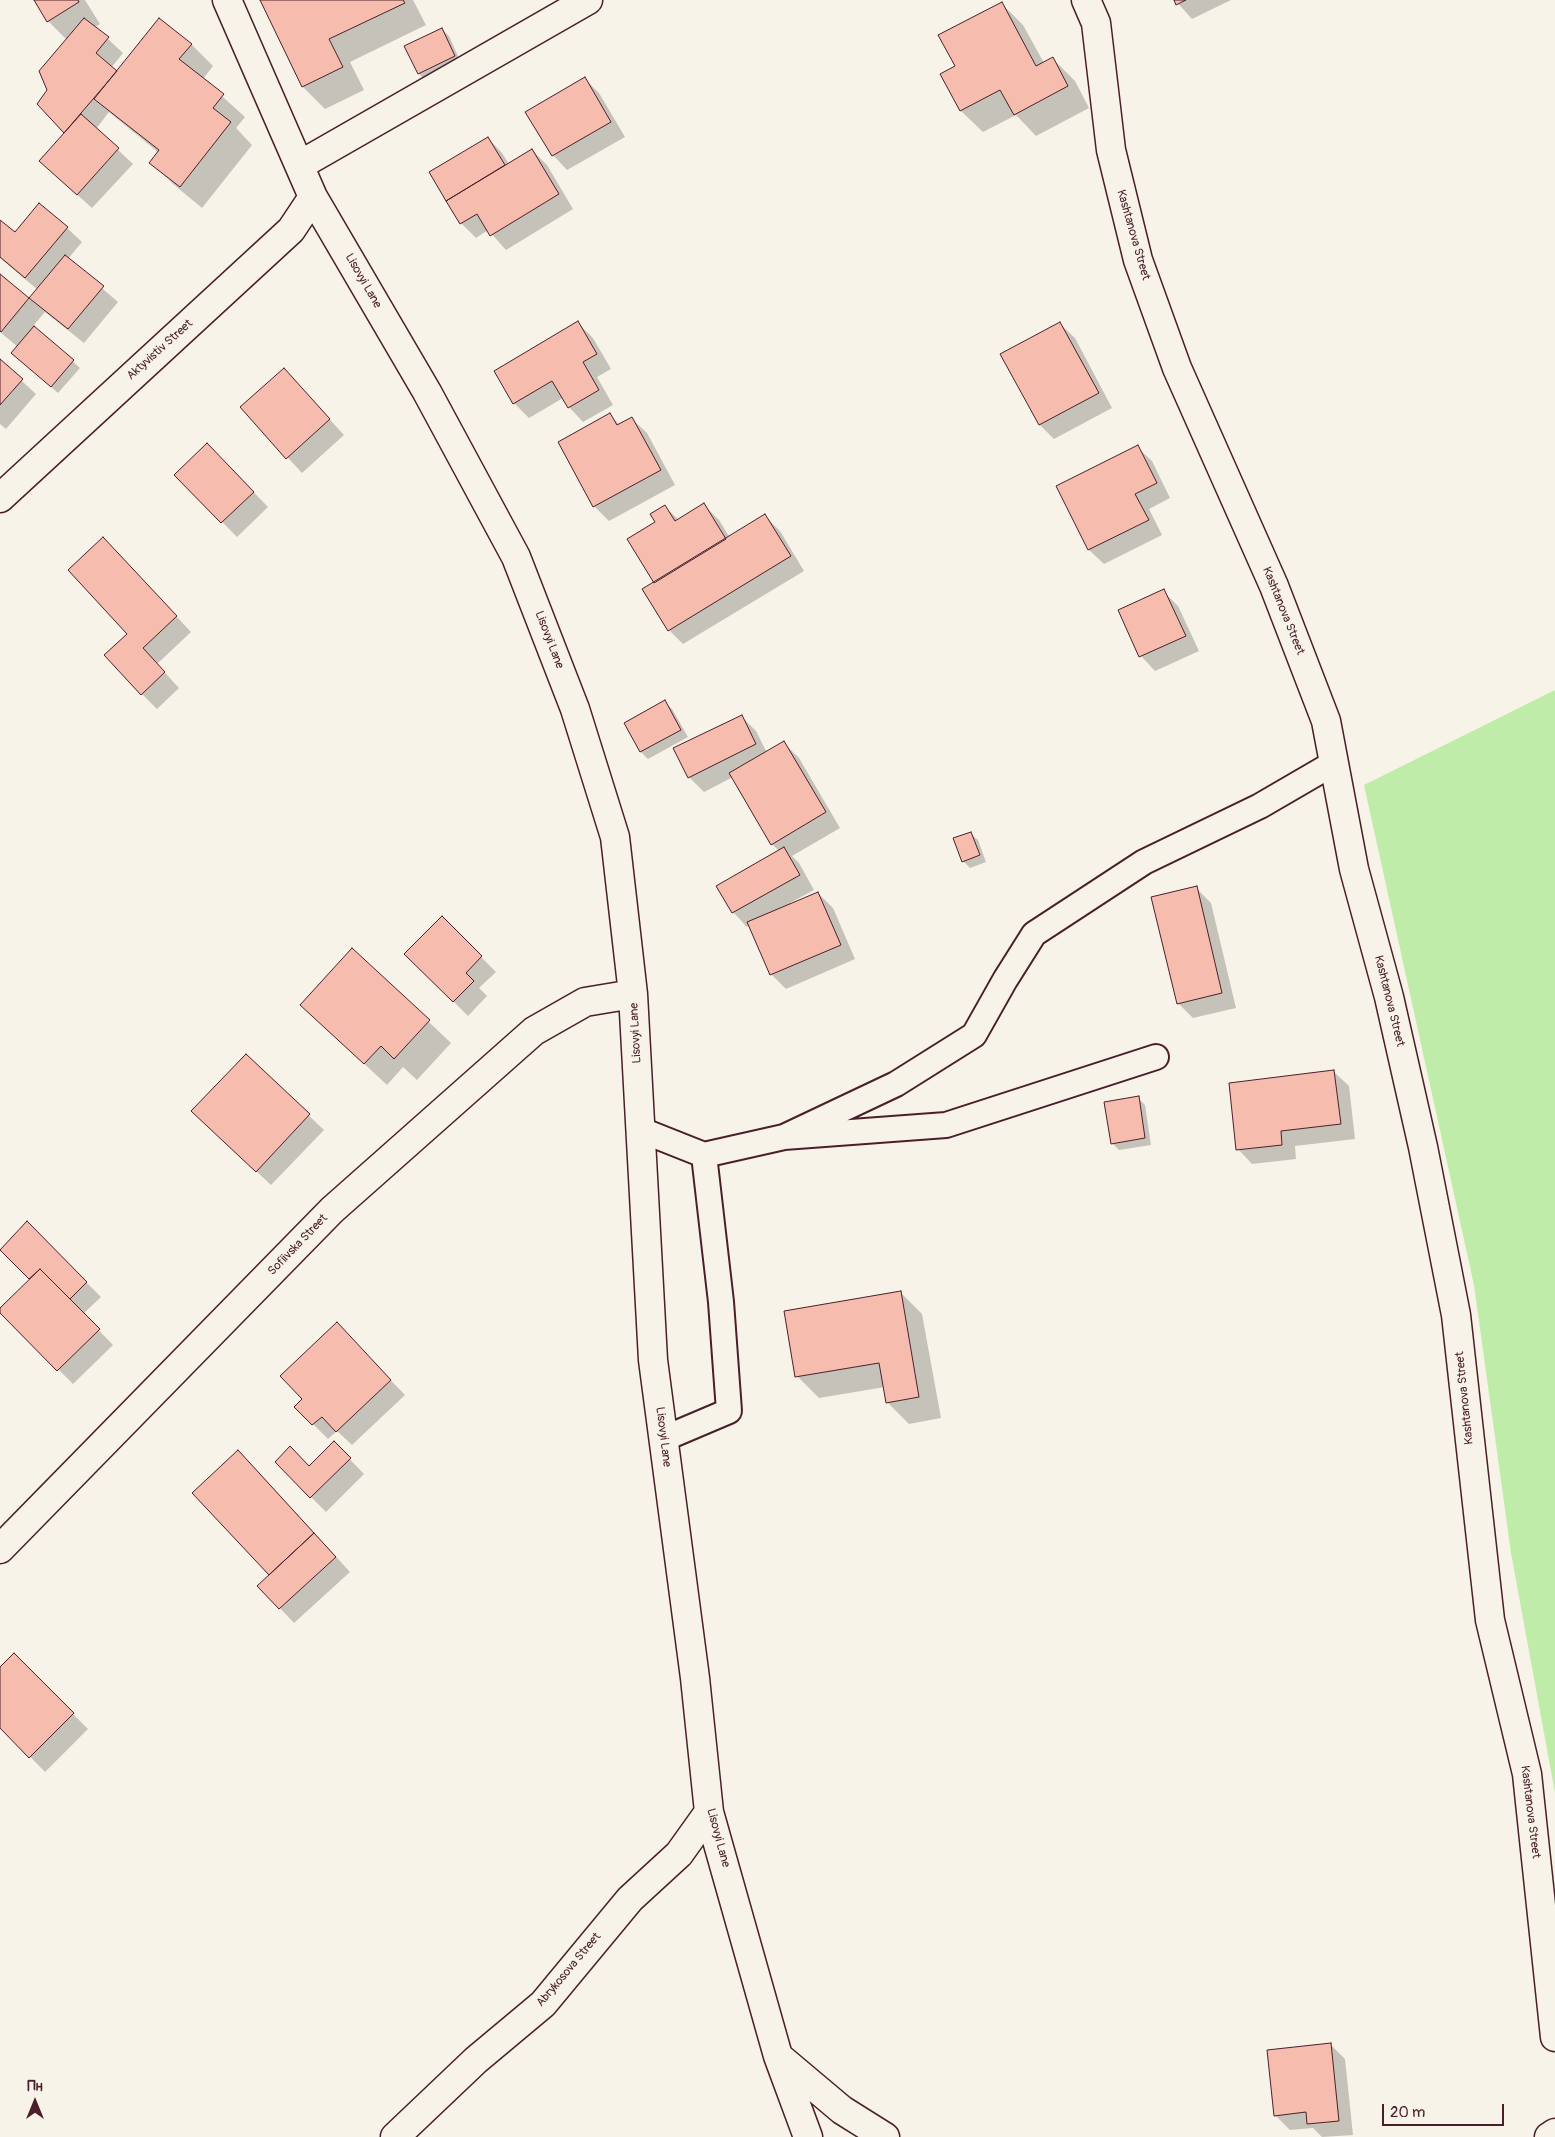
<!DOCTYPE html>
<html>
<head>
<meta charset="utf-8">
<style>
	body { margin:0 }
	#map { position:relative; width:1555px; height:2137px; overflow:hidden; background:#f7f3e8; font-family:Pangolin,sans-serif }
	canvas { display:block }
	.north { position:absolute; left:10px; top:2077px; width:50px; height:50px; -webkit-text-stroke:4px #f7f3e8; paint-order:stroke; rotate:0deg; font-size:14px; font-weight:700; line-height:20px; text-align:center; color:#4a1f2b }
	.north::after { content:''; display:block; margin:auto; width:18px; height:22px; background:#4a1f2b; clip-path:polygon(50% 0,100% 100%,50% 72%,0 100%) }
	.scale { position:absolute; left:1382px; top:2104px; width:122px; height:22px; box-sizing:border-box; border:2px solid #4a1f2b; border-top:0; padding-left:6px; font-size:15px; line-height:18px; white-space:nowrap; color:#4a1f2b; -webkit-text-stroke:4px #f7f3e8; paint-order:stroke }
</style>
</head>
<body>
<div id="map">
<canvas width="1555" height="2137"></canvas>
<div class="north">Пн</div>
<div class="scale">20 m</div>
</div>
<script>
const ctx = document.querySelector('canvas').getContext('2d');
ctx.lineJoin = 'round';
function fillPath(path, color) {
  ctx.fillStyle = color;
  ctx.fill(path, 'evenodd');
}
function shape(rows) {
  const path = new Path2D();
  for (const r of rows) {
    path.moveTo(r[0], r[1]);
    for (let i = 2; i < r.length; i += 2) path.lineTo(r[i], r[i + 1]);
  }
  return path;
}
function strokePath(path, color, width, dash) {
  ctx.strokeStyle = color;
  ctx.lineWidth = width;
  ctx.lineCap = dash ? 'butt' : 'round';
  ctx.setLineDash(dash || []);
  ctx.stroke(path);
}
function label(font, color, halo, rows, align = 'center') {
  ctx.font = font + ' Pangolin,sans-serif';
  ctx.lineWidth = 4;
  ctx.setLineDash([]);
  ctx.textBaseline = 'middle';
  ctx.strokeStyle = halo;
  ctx.fillStyle = color;
  for (const [text, x, y, turn = 0] of rows) {
    ctx.save();
    ctx.translate(x, y);
    ctx.rotate((+turn || 0) * Math.PI / 180);
    ctx.textAlign = isNaN(turn) ? turn : align;
    if (halo) ctx.strokeText(text, 0, 0);
    ctx.fillText(text, 0, 0);
    ctx.restore();
  }
}
fillPath(shape([
	[1555,690,1555,1793,1511,1553,1474,1285,1364,785]
]), '#c0eca9');
fillPath(shape([
	[35,0,85,0,100,24,95,27,123,53,111,68,117,73,191,44,213,66,203,79,245,117,236,128,252,145,202,208,173,184,151,162,159,153,109,112,96,129,133,164,92,208,55,175,66,133,39,104,49,90,67,40,48,21],
	[261,0,413,0,426,25,350,62,364,90,325,109,303,87],
	[1175,0,1231,0,1192,19],
	[1001,3,1023,25,1044,63,1053,59,1075,81,1089,108,1036,136,1016,115,983,132,961,111],
	[442,29,449,36,461,63,426,81,419,74],
	[585,79,599,93,625,137,567,170,553,155],
	[488,138,502,153,509,164,532,150,547,165,573,209,506,250,488,230,476,238,461,223,431,173],
	[0,222,15,234,67,228,82,242,68,259,118,302,84,343,45,312,33,326,80,368,58,393,20,360,18,347,0,332,0,275,29,300,38,290,0,258],
	[578,323,593,338,611,369,597,377,613,405,583,422,569,407,563,398,529,418,514,403],
	[1060,324,1075,338,1112,408,1054,439,1040,425],
	[0,361,36,394,6,429,0,424],
	[298,385,344,435,302,473,242,408],
	[610,415,620,425,632,419,647,433,675,485,609,521,594,506],
	[1137,447,1152,461,1170,498,1149,509,1162,535,1104,564,1089,550,1058,487],
	[222,459,268,507,237,537,176,475],
	[704,505,719,520,730,538,765,516,780,531,804,571,683,644,669,630,656,583,657,522,665,507,679,520],
	[118,554,191,632,157,664,179,688,157,709,142,694,129,634],
	[1163,591,1178,606,1199,651,1155,671,1141,656,1120,611],
	[665,702,672,709,688,737,648,759,641,752],
	[741,716,756,731,767,753,784,743,799,758,840,828,792,856,799,863,814,890,790,903,791,905,818,893,833,908,855,959,786,989,771,974,750,925,747,927,733,912,779,851,772,844,733,777,704,792,689,777],
	[970,833,978,840,986,862,970,868,963,861],
	[1196,888,1211,903,1236,1008,1193,1018,1178,1003],
	[442,918,496,972,479,988,487,996,468,1016,406,954],
	[353,950,451,1043,417,1080,403,1067,387,1085,301,1005],
	[246,1056,324,1130,271,1185,208,1126],
	[1334,1072,1349,1086,1355,1139,1295,1146,1296,1159,1252,1164,1238,1149],
	[1138,1098,1145,1105,1151,1145,1119,1150,1112,1143],
	[27,1223,101,1297,83,1314,113,1345,73,1384,0,1311,31,1279,1,1249],
	[900,1292,922,1314,941,1418,909,1424,887,1402,885,1387,819,1398,797,1376],
	[351,1339,405,1395,352,1445,337,1431,328,1439,296,1407],
	[334,1443,364,1474,326,1512,276,1462,310,1467],
	[253,1466,350,1572,294,1623,259,1586,271,1575],
	[14,1655,88,1729,45,1772,0,1726,0,1669],
	[1331,2045,1345,2059,1353,2135,1322,2137,1313,2128,1290,2130,1275,2115]
]), '#0003');
const building = shape([
	[34,0,78,0,79,2,47,22,34,0],
	[260,0,403,0,405,3,329,39,343,67,302,87,260,0],
	[1174,0,1186,0,1176,5,1174,0],
	[1002,2,1036,66,1053,57,1068,86,1014,115,1000,90,960,111,940,74,955,66,938,35,1002,2],
	[84,18,109,37,96,53,117,71,64,133,37,104,47,90,39,71,84,18],
	[159,18,192,44,179,59,224,94,213,108,231,122,180,187,149,163,159,150,94,99,159,18],
	[442,28,455,56,418,74,404,46,442,28],
	[585,77,611,122,552,156,525,112,585,77],
	[81,114,119,148,77,195,39,161,81,114],
	[488,137,505,165,446,201,429,172,488,137],
	[532,149,559,194,490,236,477,214,460,224,446,201,532,149],
	[39,203,68,227,25,278,0,257,0,220,15,232,39,203],
	[65,255,104,286,68,329,29,298,65,255],
	[0,274,29,298,1,332,0,331,0,274],
	[578,321,597,354,583,362,599,390,568,408,552,381,513,404,494,371,578,321],
	[1060,322,1099,393,1039,425,1000,354,1060,322],
	[34,326,74,360,51,387,11,353,34,326],
	[0,359,23,379,0,405,0,359],
	[284,368,330,419,286,459,240,407,284,368],
	[610,413,617,425,632,417,661,470,593,507,558,442,610,413],
	[207,443,254,492,221,523,174,475,207,443],
	[1138,445,1157,483,1135,494,1149,520,1088,550,1056,486,1138,445],
	[704,503,726,539,654,583,627,539,655,522,650,514,665,505,675,521,704,503],
	[765,514,791,556,668,631,642,589,765,514],
	[103,537,177,616,143,648,165,672,141,695,104,655,127,634,68,570,103,537],
	[1164,589,1186,636,1139,657,1118,610,1164,589],
	[665,700,681,730,640,752,624,723,665,700],
	[742,715,756,744,688,778,673,748,742,715],
	[784,741,826,812,771,845,729,773,784,741],
	[971,832,980,855,962,862,953,838,971,832],
	[784,847,800,875,732,913,716,886,784,847],
	[1197,886,1222,993,1177,1004,1151,897,1197,886],
	[818,892,841,945,770,975,747,922,818,892],
	[442,916,482,956,466,973,474,981,453,1002,404,954,442,916],
	[352,948,430,1020,394,1059,381,1046,364,1064,300,1005,352,948],
	[246,1054,310,1114,256,1172,191,1111,246,1054],
	[1334,1070,1341,1124,1281,1131,1282,1145,1236,1150,1229,1083,1334,1070],
	[1139,1096,1145,1138,1111,1144,1104,1102,1139,1096],
	[27,1221,87,1282,70,1299,40,1269,29,1279,0,1250,27,1221],
	[40,1269,100,1329,57,1371,0,1313,0,1308,40,1269],
	[901,1291,919,1397,886,1403,879,1363,795,1377,784,1311,901,1291],
	[337,1322,391,1380,336,1432,322,1417,312,1425,294,1407,302,1399,280,1376,337,1322],
	[334,1441,351,1458,310,1498,275,1462,290,1446,309,1466,334,1441],
	[238,1450,314,1533,269,1575,192,1493,238,1450],
	[314,1533,336,1557,279,1609,257,1586,314,1533],
	[14,1653,74,1713,29,1758,0,1728,0,1667,14,1653],
	[1331,2043,1339,2121,1307,2124,1306,2112,1274,2116,1267,2050,1331,2043]
]);
fillPath(building, '#f6bcad');
strokePath(building, '#4a1f2b', 1);
const lane = shape([
	[641,1130,704,1155,784,1137,946,1125,1156,1057],
	[784,1137,896,1084,974,1035,1005,980,1034,934,1144,862,1260,806,1334,763],
	[663,1439,729,1411,721,1302,704,1155]
]);
const street = shape([
	[227,0,313,197,427,392,516,557,575,709,615,837,633,994,653,1360,695,1678,709,1812,778,2056,808,2137],
	[1086,0,1096,23,1111,150,1138,260,1177,368,1274,586,1326,721,1354,869,1389,997,1423,1147,1456,1315,1490,1620,1527,1774,1555,2037],
	[300,165,588,0],
	[0,498,291,230,313,197],
	[0,1549,332,1210,534,1031,585,1002,633,994],
	[779,2057,842,2110,885,2137],
	[395,2137,476,2060,543,2004,630,1899,679,1854,709,1812],
	[1549,2137,1555,2133]
]);
strokePath(lane, '#4a1f2b', 28);
strokePath(street, '#4a1f2b', 31);
strokePath(lane, '#f7f3e8', 24);
strokePath(street, '#f7f3e8', 28);
label('12px', '#4a1f2b', '#f7f3e8', [
	["Kashtanova Street",1133,235,74],
	["Lisovyi Lane",363,281,60],
	["Aktyvistiv Street",160,350,-42],
	["Kashtanova Street",1283,611,68],
	["Lisovyi Lane",549,640,69],
	["Kashtanova Street",1389,1001,76],
	["Lisovyi Lane",636,1033,-93],
	["Sofiivska Street",298,1245,-46],
	["Kashtanova Street",1465,1398,-96],
	["Lisovyi Lane",663,1437,83],
	["Kashtanova Street",1530,1812,83],
	["Lisovyi Lane",718,1838,75],
	["Abrykosova Street",569,1970,-50]
]);
</script>
</body>
</html>
